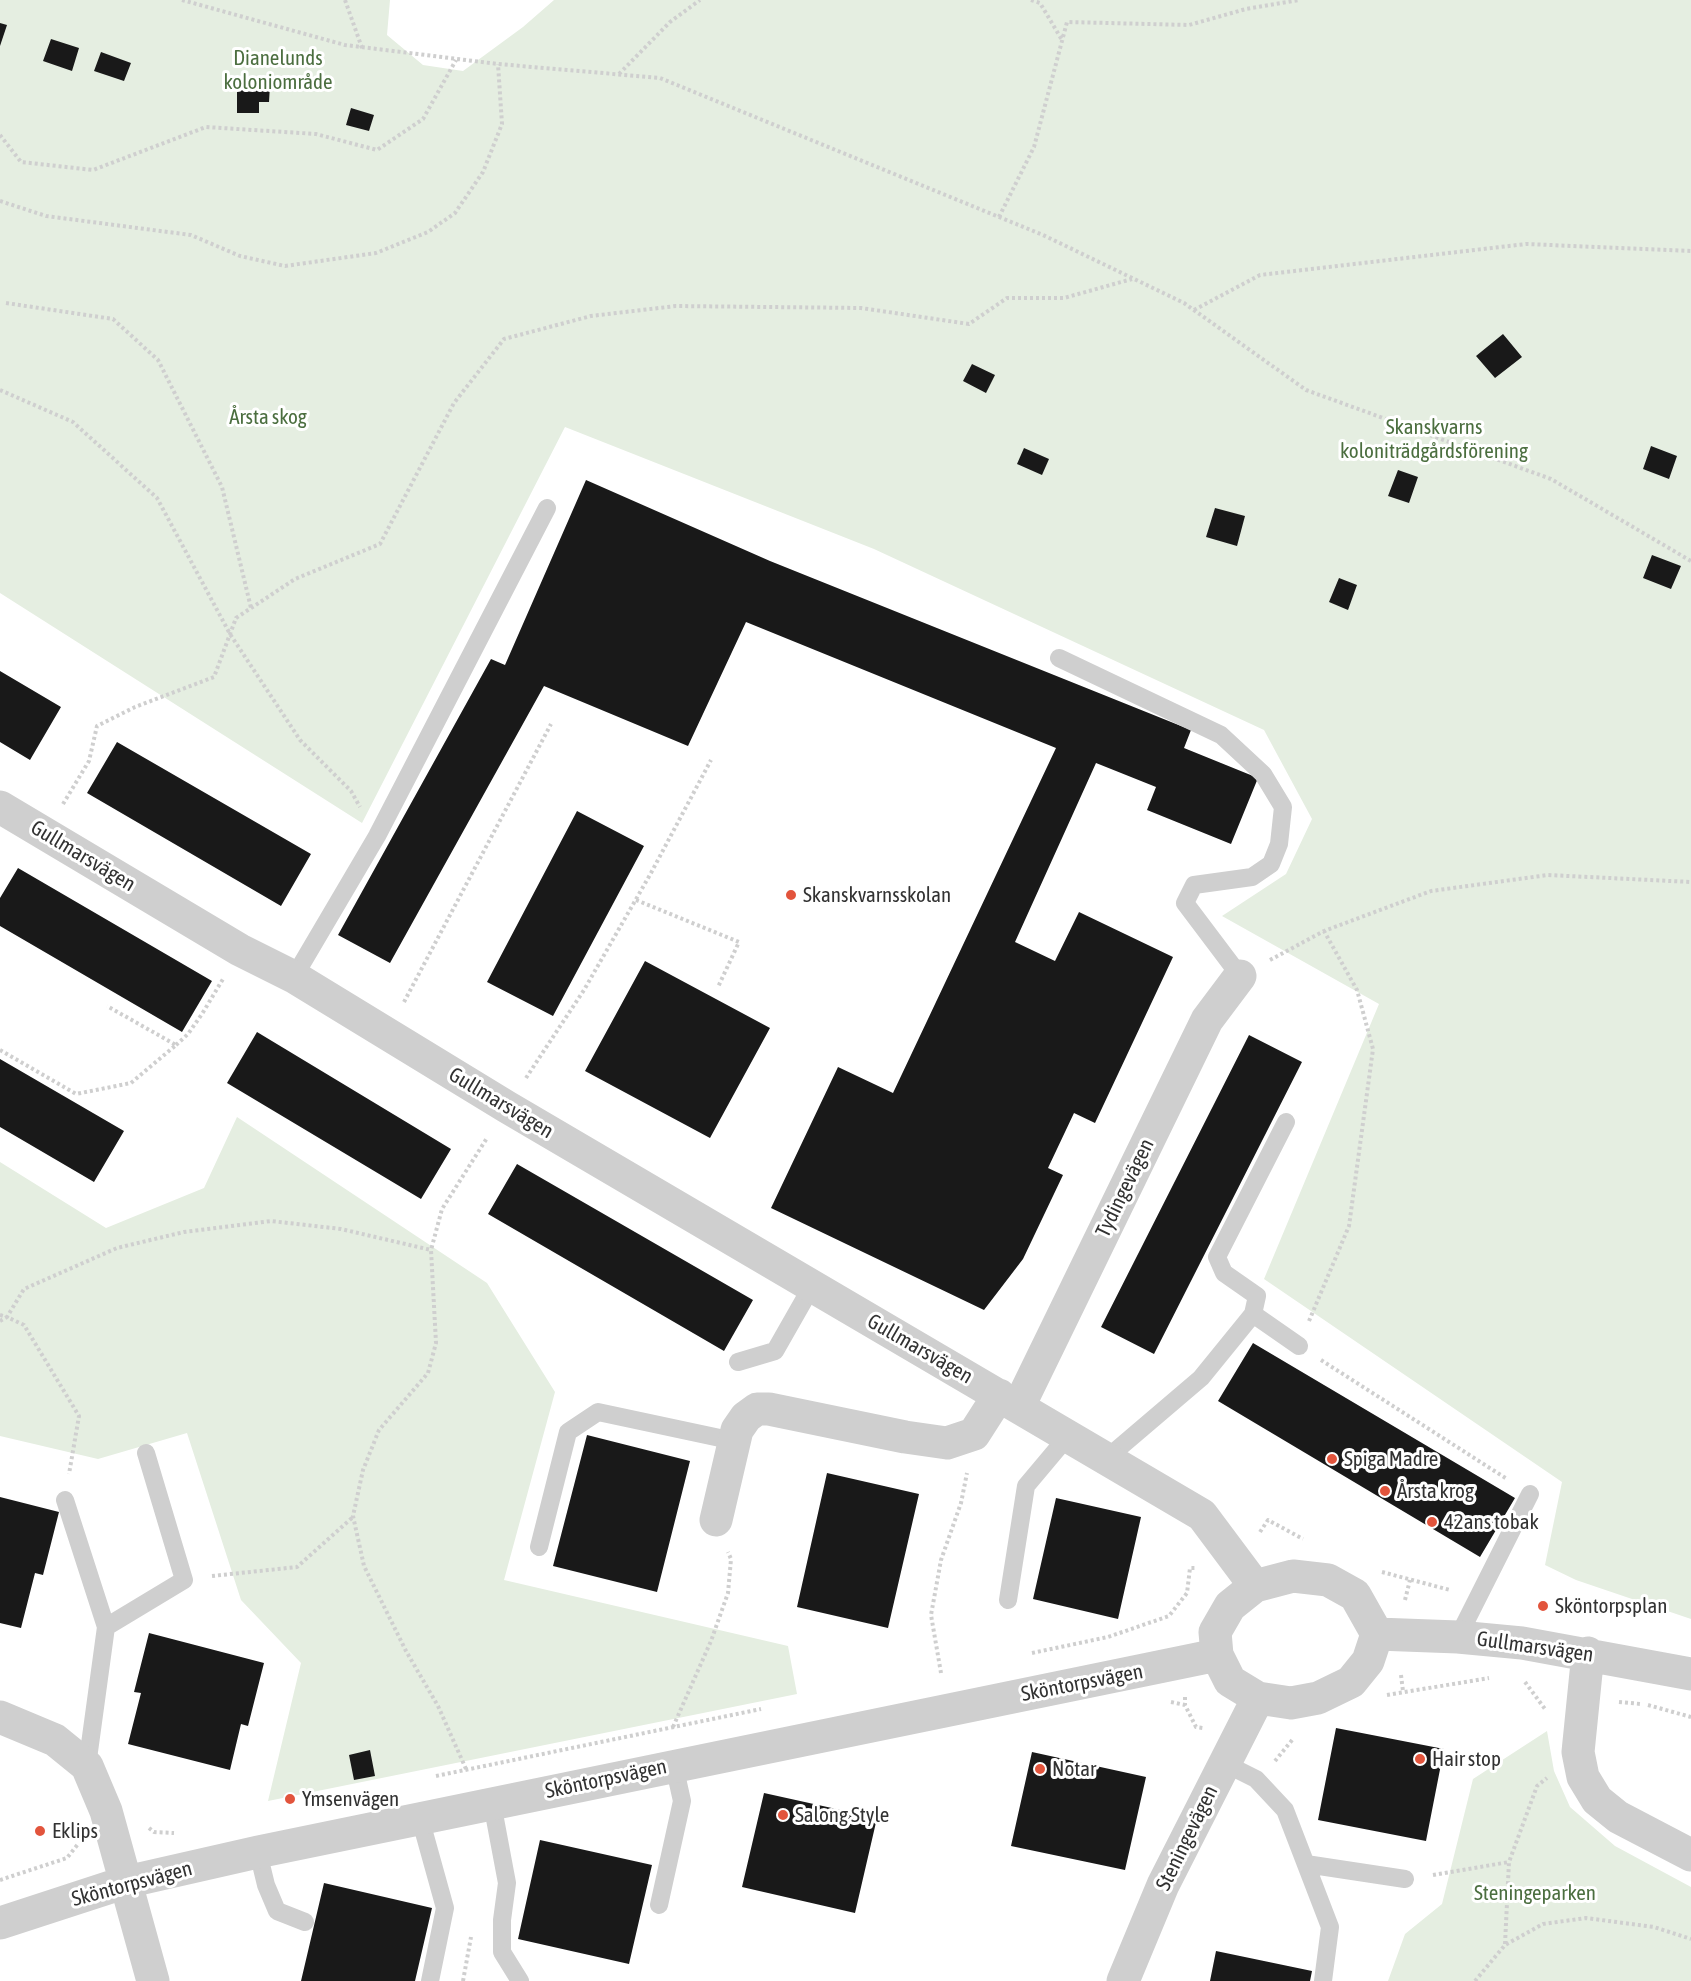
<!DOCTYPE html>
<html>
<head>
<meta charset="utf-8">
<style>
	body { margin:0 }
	canvas { display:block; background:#fff }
</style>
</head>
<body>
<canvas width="1691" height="1981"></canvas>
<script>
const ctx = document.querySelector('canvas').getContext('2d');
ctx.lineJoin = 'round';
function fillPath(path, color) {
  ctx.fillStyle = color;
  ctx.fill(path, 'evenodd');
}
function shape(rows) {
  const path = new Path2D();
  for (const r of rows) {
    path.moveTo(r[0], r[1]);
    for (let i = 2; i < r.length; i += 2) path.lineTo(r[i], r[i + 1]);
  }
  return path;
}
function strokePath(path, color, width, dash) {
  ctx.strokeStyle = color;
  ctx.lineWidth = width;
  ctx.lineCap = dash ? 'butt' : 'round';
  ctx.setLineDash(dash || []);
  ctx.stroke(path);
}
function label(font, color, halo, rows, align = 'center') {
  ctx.font = font + ' "Asap Condensed",sans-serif';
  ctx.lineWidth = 6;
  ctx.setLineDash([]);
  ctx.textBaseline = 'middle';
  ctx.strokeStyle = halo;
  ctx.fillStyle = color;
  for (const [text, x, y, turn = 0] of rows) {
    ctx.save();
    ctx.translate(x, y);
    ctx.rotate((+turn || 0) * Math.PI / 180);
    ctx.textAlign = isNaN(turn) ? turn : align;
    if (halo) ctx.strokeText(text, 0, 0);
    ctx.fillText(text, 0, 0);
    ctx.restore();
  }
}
fillPath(shape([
	[0,0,390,0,387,35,423,65,463,71,523,27,554,0,1691,0,1691,1619,1576,1580,1545,1565,1562,1482,1264,1279,1379,1004,1222,916,1286,874,1312,819,1264,730,874,549,565,427,362,823,0,593],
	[237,1117,487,1283,555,1392,504,1580,788,1646,797,1694,268,1801,301,1663,241,1600,187,1433,98,1459,0,1436,0,1162,106,1228,204,1188],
	[1547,1731,1554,1771,1570,1807,1615,1846,1691,1887,1691,1981,1388,1981,1405,1934,1442,1904,1473,1779]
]), '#e5eee1');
fillPath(shape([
	[0,23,7,25,0,46],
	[51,39,79,48,72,71,43,61],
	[101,52,131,63,124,81,94,71],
	[237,84,270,85,269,102,259,102,259,113,237,113],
	[351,108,374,115,369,131,346,125],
	[1503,334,1522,357,1495,378,1476,356],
	[972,364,995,375,986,393,963,381],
	[1651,446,1677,456,1669,479,1643,469],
	[1024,448,1049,459,1042,475,1017,464],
	[1398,470,1418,477,1409,503,1388,496],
	[586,480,770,561,1191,730,1184,748,1258,778,1231,844,1147,810,1156,787,1096,763,1015,942,1055,961,1079,912,1173,957,1095,1123,1074,1113,1048,1168,1063,1175,1023,1259,984,1310,771,1208,838,1067,893,1093,1056,748,746,622,688,746,544,686,390,963,338,935,491,659,505,665],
	[1215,508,1245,516,1237,546,1206,537],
	[1652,555,1681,566,1671,589,1643,578],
	[1339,578,1357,585,1348,610,1329,602],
	[0,671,61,707,30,760,0,742],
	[117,742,311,854,281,906,87,793],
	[577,811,644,846,553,1016,487,982],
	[18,868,212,981,182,1032,0,926,0,898],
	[645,961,770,1028,710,1138,585,1071],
	[257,1032,451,1149,421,1199,227,1083],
	[1249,1035,1302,1062,1154,1354,1101,1327],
	[0,1059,124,1131,94,1182,0,1127],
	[517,1164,753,1300,724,1351,488,1214],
	[1253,1343,1515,1498,1480,1557,1218,1401],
	[587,1435,690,1461,657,1592,553,1566],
	[827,1473,919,1494,888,1628,797,1607],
	[0,1497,59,1512,43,1575,35,1573,21,1628,0,1623],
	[1056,1498,1141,1517,1118,1619,1033,1599],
	[149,1633,264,1663,248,1726,241,1724,230,1770,128,1744,141,1693,134,1692],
	[1336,1728,1444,1749,1426,1841,1318,1820],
	[370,1750,375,1776,354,1780,349,1755],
	[1032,1752,1146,1777,1125,1870,1011,1846],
	[764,1793,877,1818,855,1913,742,1887],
	[540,1840,652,1865,629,1964,518,1939],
	[324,1883,432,1908,415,1981,301,1981],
	[1216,1951,1312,1971,1310,1981,1210,1981]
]), '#191919');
strokePath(shape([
	[182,0,345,45,498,64,660,78,1043,235,1184,303,1306,390,1551,479,1691,561],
	[345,0,362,48],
	[1031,0,1040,3,1062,40],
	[619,74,670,22,700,0],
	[0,135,21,162,93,170,206,127,316,134,377,150,423,119,456,60],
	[0,201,46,216,191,235,240,256,285,266,376,253,428,232,455,213,483,172,502,124,498,64],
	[999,217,1034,147,1067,22,1189,25,1246,9,1299,0],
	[6,303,113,319,158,360,222,487,251,608],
	[1194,310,1260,275,1526,244,1691,251],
	[0,390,73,422,157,498,230,634,300,740,351,791,360,807],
	[63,804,89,761,97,726,135,707,214,677,236,618,295,579,380,544,454,403,504,339,591,316,676,306,861,308,969,324,1007,298,1064,298,1132,279],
	[636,900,739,942,718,987],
	[1270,960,1324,931,1431,891,1548,875,1691,882],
	[404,1002,551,724],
	[176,1045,188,1034,202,1014,223,979],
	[0,1050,76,1094,131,1083,176,1045,107,1006],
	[526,1078,584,990,651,873,711,760],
	[0,1315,7,1317,24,1289,117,1248,184,1232,271,1221,341,1229,431,1250],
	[0,1321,7,1317,24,1325,79,1416,69,1474],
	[1309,1321,1349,1226,1373,1049,1357,990,1324,931],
	[1321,1360,1507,1479],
	[1260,1532,1268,1520,1303,1539],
	[1382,1572,1450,1590],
	[212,1576,297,1567,353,1517],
	[1405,1600,1410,1580],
	[1032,1653,1108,1637,1169,1616,1187,1593,1190,1568,1197,1568],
	[941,1673,931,1615,941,1560,961,1503,967,1473],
	[1401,1675,1403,1691],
	[1525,1682,1545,1709],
	[1387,1695,1489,1678],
	[1185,1697,1185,1705,1196,1727,1203,1728],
	[1171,1702,1185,1705],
	[1619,1702,1641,1704],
	[1648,1705,1691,1717],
	[673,1727,711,1641,728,1593,731,1559,728,1552],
	[1275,1761,1293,1739],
	[466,1769,438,1706,406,1651,364,1566,353,1516,363,1470,379,1430,428,1373,436,1343,431,1250,442,1209,487,1138],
	[436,1776,761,1709],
	[149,1828,154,1832,174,1833],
	[1433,1875,1509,1862],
	[0,1880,67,1858,78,1844],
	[1505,1944,1509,1862,1537,1786,1547,1778],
	[463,1981,471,1937],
	[1475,1981,1505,1945,1543,1924,1586,1918,1654,1927,1691,1939]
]), '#cfcfcf', 4, [3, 3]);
strokePath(shape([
	[1059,658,1221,735,1263,774,1283,807,1279,844,1271,864,1252,877,1194,885,1185,903,1240,976],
	[294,977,377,836,547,508],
	[1253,1314,1299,1346],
	[738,1362,775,1351,812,1286],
	[1106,1459,1201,1378,1253,1314,1257,1296,1224,1273,1217,1257,1286,1122],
	[65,1500,106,1627],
	[539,1547,568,1432,598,1412,734,1441],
	[1008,1600,1026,1486,1068,1436],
	[1458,1637,1530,1494],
	[1224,1763,1256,1779,1285,1810,1330,1927,1323,1981],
	[87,1766,106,1627,184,1580,146,1453],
	[492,1803,507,1883,502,1920,502,1952,520,1981],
	[420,1818,445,1908,430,1981],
	[258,1852,266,1885,277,1911,305,1922],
	[1306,1864,1405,1879],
	[659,1905,682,1801,674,1765]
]), '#cfcfcf', 18);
strokePath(shape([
	[0,807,240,950,294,977,507,1107,1202,1515,1255,1586],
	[1019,1406,1207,1020,1240,976],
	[716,1520,737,1430,746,1417,757,1409,769,1409,905,1437,947,1443,974,1434,999,1395],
	[1293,1576,1328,1580,1355,1595,1377,1634,1368,1661,1351,1682,1318,1698,1291,1703,1258,1698,1230,1681,1217,1655,1215,1632,1230,1606,1255,1586,1293,1576],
	[1377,1634,1458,1637,1522,1643,1691,1674],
	[1588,1653,1578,1752,1583,1777,1597,1800,1618,1817,1691,1855],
	[0,1717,55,1740,87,1766,106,1811,153,1981],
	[0,1923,126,1882,258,1852,1217,1655],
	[1123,1981,1163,1885,1258,1698]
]), '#cfcfcf', 33);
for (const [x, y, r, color] of [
	[791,895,6,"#e2543c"],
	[1332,1459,6,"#e2543c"],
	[1385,1491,6,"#e2543c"],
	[1432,1522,6,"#e2543c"],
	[1543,1606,6,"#e2543c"],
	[1420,1759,6,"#e2543c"],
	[1040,1769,6,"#e2543c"],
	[290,1799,6,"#e2543c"],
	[783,1815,6,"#e2543c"],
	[40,1831,6,"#e2543c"]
]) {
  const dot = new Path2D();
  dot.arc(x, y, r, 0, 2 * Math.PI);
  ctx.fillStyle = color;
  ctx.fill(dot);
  strokePath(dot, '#fff', 2);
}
label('21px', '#4b6e3f', '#fff', [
	["Dianelunds",278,58],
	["koloniområde",278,82],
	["Årsta skog",268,417],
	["Skanskvarns",1434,427],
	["koloniträdgårdsförening",1434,451],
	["Steningeparken",1535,1893]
]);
label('21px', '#323232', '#fff', [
	["Gullmarsvägen",83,856,31],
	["Gullmarsvägen",501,1103,31],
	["Tydingevägen",1125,1188,-64],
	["Gullmarsvägen",920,1349,30],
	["Gullmarsvägen",1535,1647,8],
	["Sköntorpsvägen",1082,1683,-11],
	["Sköntorpsvägen",606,1779,-12],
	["Steningevägen",1187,1838,-64],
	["Sköntorpsvägen",132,1884,-15]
]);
label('21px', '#323232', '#fff', [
	["Skanskvarnsskolan",803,895],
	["Spiga Madre",1344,1459],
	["Årsta krog",1397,1491],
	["42ans tobak",1444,1522],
	["Sköntorpsplan",1555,1606],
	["Hair stop",1432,1759],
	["Notar",1052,1769],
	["Ymsenvägen",302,1799],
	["Salong Style",795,1815],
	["Eklips",52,1831]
], 'left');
</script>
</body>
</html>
